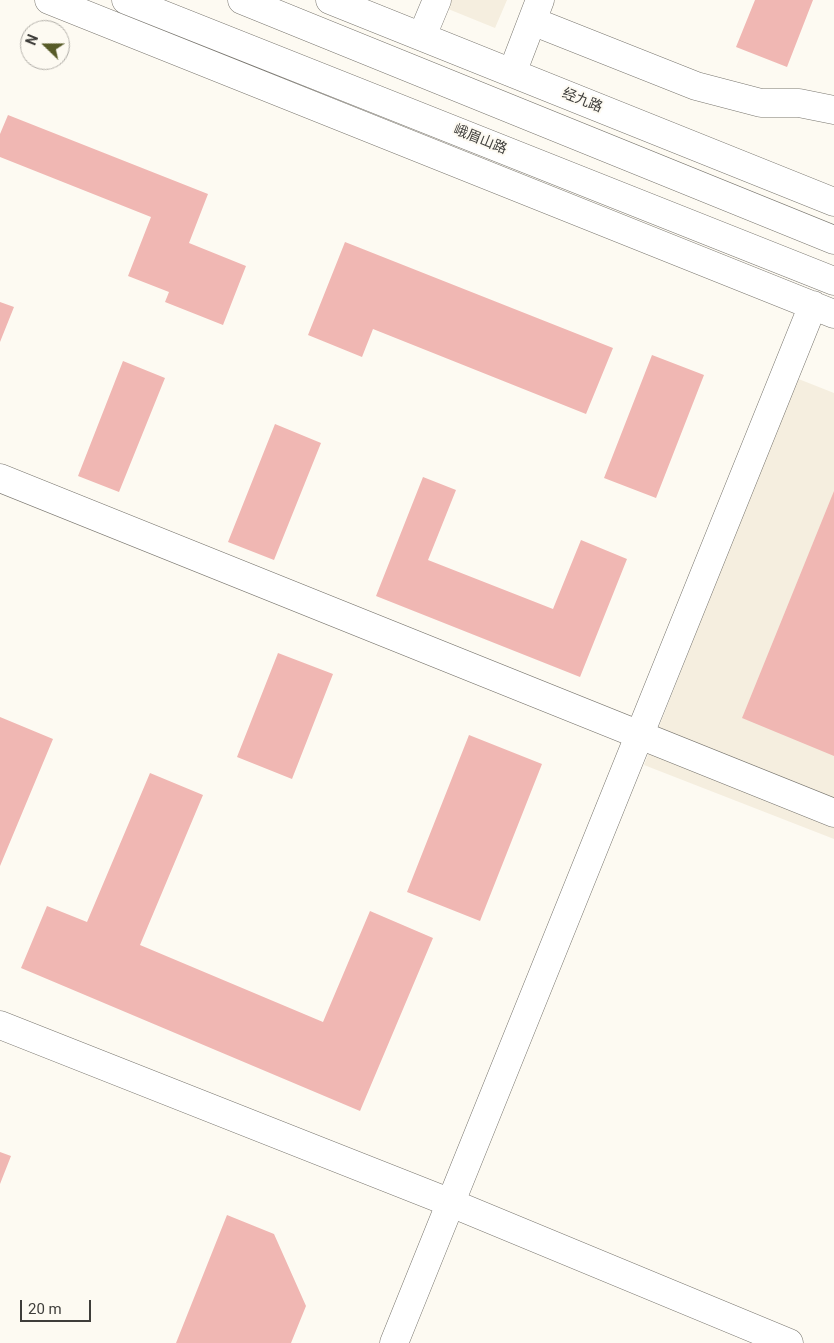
<!DOCTYPE html>
<html>
<head>
<meta charset="utf-8">
<style>
	body { margin:0 }
	#map { position:relative; width:834px; height:1343px; overflow:hidden; background:#fdfaf2; font-family:Roboto,sans-serif }
	canvas { display:block }
	.north { position:absolute; left:20px; top:20px; width:50px; height:50px; box-sizing:border-box; background:#fdfaf2; border:1px solid #b1aea8; border-radius:50%; rotate:292deg; font-size:14px; font-weight:700; line-height:20px; text-align:center; color:#3e3d3a }
	.north::after { content:''; display:block; margin:auto; width:18px; height:22px; background:#575b28; clip-path:polygon(50% 0,100% 100%,50% 72%,0 100%) }
	.scale { position:absolute; left:20px; top:1300px; width:71px; height:22px; box-sizing:border-box; border:2px solid #3e3d3a; border-top:0; padding-left:6px; font-size:15px; line-height:18px; white-space:nowrap; color:#3e3d3a; -webkit-text-stroke:4px #fdfaf2; paint-order:stroke }
</style>
</head>
<body>
<div id="map">
<canvas width="834" height="1343"></canvas>
<div class="north">N</div>
<div class="scale">20 m</div>
</div>
<script>
const ctx = document.querySelector('canvas').getContext('2d');
ctx.lineJoin = 'round';
function fillPath(path, color) {
  ctx.fillStyle = color;
  ctx.fill(path, 'evenodd');
}
function shape(rows) {
  const path = new Path2D();
  for (const r of rows) {
    path.moveTo(r[0], r[1]);
    for (let i = 2; i < r.length; i += 2) path.lineTo(r[i], r[i + 1]);
  }
  return path;
}
function strokePath(path, color, width, dash) {
  ctx.strokeStyle = color;
  ctx.lineWidth = width;
  ctx.lineCap = dash ? 'butt' : 'round';
  ctx.setLineDash(dash || []);
  ctx.stroke(path);
}
function label(font, color, halo, rows, align = 'center') {
  ctx.font = font + ' Roboto,"Noto Sans SC",sans-serif';
  ctx.lineWidth = 4;
  ctx.setLineDash([]);
  ctx.textBaseline = 'middle';
  ctx.strokeStyle = halo;
  ctx.fillStyle = color;
  for (const [text, x, y, turn = 0] of rows) {
    ctx.save();
    ctx.translate(x, y);
    ctx.rotate((+turn || 0) * Math.PI / 180);
    ctx.textAlign = isNaN(turn) ? turn : align;
    if (halo) ctx.strokeText(text, 0, 0);
    ctx.fillText(text, 0, 0);
    ctx.restore();
  }
}
fillPath(shape([
	[426,0,507,0,495,28],
	[796,378,834,393,834,839,644,765]
]), '#f5eedf');
fillPath(shape([
	[755,0,813,0,787,67,736,47],
	[8,115,208,194,189,243,246,266,223,325,165,302,169,292,128,276,151,217,0,157,0,134],
	[345,242,613,348,586,414,373,329,362,357,308,335],
	[0,302,14,307,0,342],
	[652,355,704,375,656,498,604,478],
	[123,361,165,378,119,492,78,476],
	[275,424,321,443,274,560,228,542],
	[423,477,456,490,428,560,553,609,581,540,627,559,580,677,376,596],
	[834,491,834,756,742,718],
	[278,653,333,674,292,779,237,757],
	[0,717,53,739,0,866],
	[469,735,542,764,480,921,407,892],
	[150,773,203,795,140,945,323,1022,370,911,433,938,360,1111,21,968,47,906,87,922],
	[0,1152,11,1156,0,1184],
	[227,1215,274,1234,306,1306,291,1343,176,1343]
]), '#f0b7b3');
const minor = shape([
	[49,0,834,314],
	[126,0,834,281],
	[242,0,834,240],
	[330,0,834,202],
	[532,21,696,86,761,103,799,103,834,110],
	[422,36,437,0],
	[512,73,540,0],
	[0,478,834,813],
	[0,1025,451,1203,789,1343],
	[394,1343,813,305]
]);
strokePath(minor, '#79766f', 29);
strokePath(minor, '#fff', 28);
label('14px', '#3e3d3a', '#fdfaf2', [
	["经九路",582,101,22],
	["峨眉山路",480,140,22]
]);
</script>
</body>
</html>
